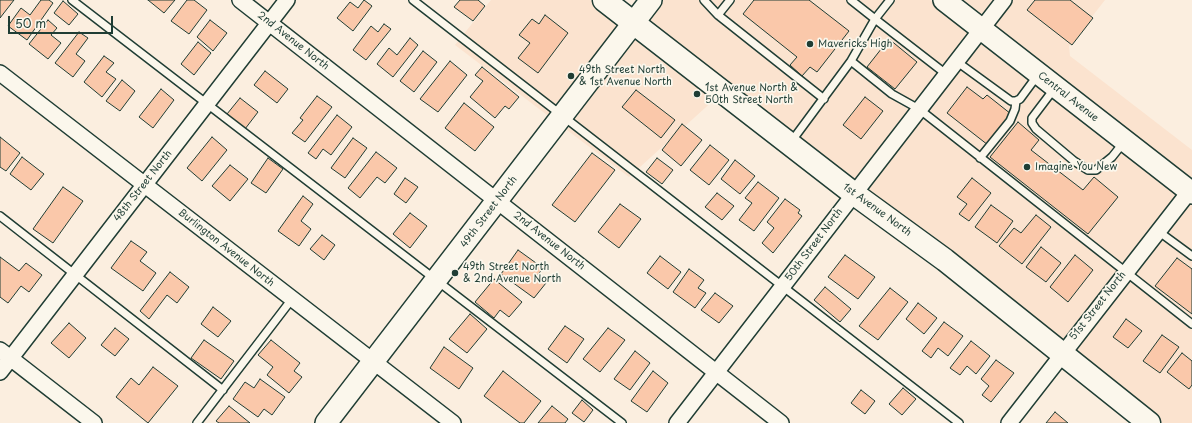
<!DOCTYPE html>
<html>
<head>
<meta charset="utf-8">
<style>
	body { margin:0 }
	#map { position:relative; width:1192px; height:423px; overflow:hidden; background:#fbeedf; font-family:"Playpen Sans",sans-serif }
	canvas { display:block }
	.scale { position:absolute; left:8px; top:16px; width:105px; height:18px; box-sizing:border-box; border:2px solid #1f3d34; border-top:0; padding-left:5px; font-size:12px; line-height:14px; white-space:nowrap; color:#1f3d34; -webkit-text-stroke:3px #fbf7ec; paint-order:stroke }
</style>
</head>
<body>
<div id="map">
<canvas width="1192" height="423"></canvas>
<div class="scale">50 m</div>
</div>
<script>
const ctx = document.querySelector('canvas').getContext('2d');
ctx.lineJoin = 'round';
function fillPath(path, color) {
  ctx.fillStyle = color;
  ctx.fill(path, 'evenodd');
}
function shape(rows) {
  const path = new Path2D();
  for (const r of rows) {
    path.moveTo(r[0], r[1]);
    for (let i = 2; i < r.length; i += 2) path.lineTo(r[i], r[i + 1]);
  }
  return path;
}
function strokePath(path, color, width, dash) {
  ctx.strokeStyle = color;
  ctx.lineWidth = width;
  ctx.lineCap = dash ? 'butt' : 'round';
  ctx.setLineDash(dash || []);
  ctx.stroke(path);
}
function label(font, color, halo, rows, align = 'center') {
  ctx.font = font + ' "Playpen Sans",sans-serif';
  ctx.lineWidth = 3.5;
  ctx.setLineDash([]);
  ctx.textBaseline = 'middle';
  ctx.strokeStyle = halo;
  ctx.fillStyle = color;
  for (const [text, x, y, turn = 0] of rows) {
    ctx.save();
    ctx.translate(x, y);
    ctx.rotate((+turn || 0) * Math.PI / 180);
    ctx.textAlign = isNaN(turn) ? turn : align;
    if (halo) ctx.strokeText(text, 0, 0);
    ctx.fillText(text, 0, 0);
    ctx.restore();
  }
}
fillPath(shape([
	[491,0,590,0,622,25,551,118,455,45],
	[660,0,930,0,971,31,852,182,644,21],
	[957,0,995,0,981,18],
	[1013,0,1105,0,1069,46,1070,56,1192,150,1192,176,1189,180,992,27],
	[634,34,716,98,629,177,563,127],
	[982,40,1179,193,1061,342,864,191],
	[1190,202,1192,203,1192,423,1162,423,1072,352]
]), '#fbe3cf');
const building = shape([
	[0,0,14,0,0,18,0,0],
	[41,0,49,0,53,3,27,40,8,26,21,8,30,15,41,0],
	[148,0,175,0,164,13,148,0],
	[187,0,194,0,207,10,189,34,171,21,187,0],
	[364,0,372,6,353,31,337,18,350,2,358,8,364,0],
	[460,0,478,0,485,6,473,21,454,7,460,0],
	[754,0,809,0,849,31,817,72,810,67,802,76,790,65,797,57,743,14,754,0],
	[1035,0,1070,0,1093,18,1072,45,1027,10,1035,0],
	[63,1,78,14,69,25,54,13,63,1],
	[545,15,568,33,538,73,518,58,530,43,519,35,532,19,539,24,545,15],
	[48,20,57,28,51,35,61,43,48,59,29,44,48,20],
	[210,20,227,33,213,51,197,37,210,20],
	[384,24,391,29,366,60,353,50,371,26,378,32,384,24],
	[79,32,88,38,76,54,85,61,73,77,55,63,79,32],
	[410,38,418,45,393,77,377,64,389,48,397,55,410,38],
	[889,39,917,62,895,89,867,67,889,39],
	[198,42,211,53,194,75,181,64,198,42],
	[423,51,437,62,414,92,400,81,423,51],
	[104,56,114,63,106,72,116,79,102,97,84,82,104,56],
	[450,61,467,75,438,112,420,99,450,61],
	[482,67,519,97,509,109,505,106,495,118,470,97,483,81,475,75,482,67],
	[265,71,288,89,277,103,254,85,265,71],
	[122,80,135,91,120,111,106,101,122,80],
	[967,87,983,99,987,95,1011,114,988,145,947,113,967,87],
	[161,89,174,100,153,128,139,117,161,89],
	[636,90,675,120,661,138,622,107,636,90],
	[317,96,332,107,305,142,292,133,303,120,300,118,317,96],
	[865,97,883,111,861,139,843,125,865,97],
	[240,98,258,112,245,129,227,114,240,98],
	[464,103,494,127,475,151,445,128,464,103],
	[337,115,352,127,331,155,323,149,316,159,308,153,337,115],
	[1018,122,1039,140,1031,150,1083,190,1094,177,1118,197,1088,234,990,157,1018,122],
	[682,124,702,140,681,166,662,150,682,124],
	[0,137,20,153,6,171,0,167,0,137],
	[212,137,227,150,202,181,187,168,212,137],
	[353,138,367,148,345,178,331,168,353,138],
	[710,145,729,160,709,185,690,170,710,145],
	[376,152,397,168,385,183,377,177,360,198,348,188,376,152],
	[592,153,615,170,575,222,552,205,592,153],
	[22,157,44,174,31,190,10,174,22,157],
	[268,158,283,169,266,193,251,183,268,158],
	[657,158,673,170,662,184,646,172,657,158],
	[735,160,755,176,740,194,721,179,735,160],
	[230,165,248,179,230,201,212,186,230,165],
	[405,178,418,187,406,203,394,194,405,178],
	[972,178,991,193,969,221,959,214,967,204,957,197,972,178],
	[758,182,779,198,754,231,739,220,752,203,745,198,758,182],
	[63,187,83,201,53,243,33,229,63,187],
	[717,193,734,206,722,220,705,207,717,193],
	[303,196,313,204,301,221,311,229,299,246,278,231,303,196],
	[785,199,800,210,798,213,802,216,773,253,762,243,774,228,767,222,785,199],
	[620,204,641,219,619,248,598,232,620,204],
	[991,205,1013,221,997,243,975,227,991,205],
	[410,213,427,226,410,248,393,234,410,213],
	[1036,215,1051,227,1022,264,999,246,1014,228,1021,233,1036,215],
	[322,235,335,245,324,260,310,249,322,235],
	[131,241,147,252,140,261,156,273,143,291,111,268,131,241],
	[1041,247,1061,263,1046,282,1026,267,1041,247],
	[518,250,543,268,537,276,546,283,534,298,501,274,518,250],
	[845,255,875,277,858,299,828,277,845,255],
	[1075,255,1093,270,1068,302,1050,287,1075,255],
	[660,256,681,272,668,289,647,273,660,256],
	[0,257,19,271,26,263,42,275,29,292,21,286,8,303,0,297,0,257],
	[1177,258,1192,269,1192,314,1155,286,1177,258],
	[689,269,704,280,698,288,706,293,695,308,673,292,689,269],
	[170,272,189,287,177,303,167,295,149,319,140,311,170,272],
	[494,279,522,302,509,317,500,310,494,318,475,302,494,279],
	[825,287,851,309,840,322,814,300,825,287],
	[890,288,908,302,878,340,859,326,890,288],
	[715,293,733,306,719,323,701,310,715,293],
	[918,303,937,318,924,334,906,319,918,303],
	[213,307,231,321,218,337,201,324,213,307],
	[470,314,487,329,467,353,449,339,470,314],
	[1126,319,1142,331,1128,348,1113,337,1126,319],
	[944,322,963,336,948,356,938,348,931,358,922,351,944,322],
	[69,323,86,338,69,358,51,343,69,323],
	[565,326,584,339,567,363,548,349,565,326],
	[115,328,129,339,115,356,101,345,115,328],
	[608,328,625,340,600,372,583,359,608,328],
	[1162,335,1179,347,1160,373,1143,361,1162,335],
	[204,340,234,361,221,379,191,358,204,340],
	[271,340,300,363,294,371,302,377,289,393,267,375,273,367,258,355,271,340],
	[971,341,990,356,976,374,967,366,960,375,950,368,971,341],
	[444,347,473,368,459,389,430,368,444,347],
	[635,351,650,363,630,390,614,379,635,351],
	[1182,353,1192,361,1192,385,1189,389,1167,372,1182,353],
	[996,360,1014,373,991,402,982,395,989,386,981,379,996,360],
	[153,367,178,386,148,423,116,397,131,378,139,385,153,367],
	[503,371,541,401,524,423,520,423,484,396,503,371],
	[653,371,668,383,647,412,631,401,653,371],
	[260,379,285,397,272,415,264,409,258,417,233,399,245,382,254,388,260,379],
	[903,388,916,399,902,415,889,404,903,388],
	[861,390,875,401,865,414,851,403,861,390],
	[582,400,593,410,584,422,572,413,582,400],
	[229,406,250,423,219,423,216,421,229,406],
	[552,406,568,419,565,423,538,423,552,406],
	[1055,412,1068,423,1046,423,1055,412]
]);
fillPath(building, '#fac8aa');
strokePath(building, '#1f3d34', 1);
const service = shape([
	[72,0,622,423],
	[413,0,959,423],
	[704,0,718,15],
	[730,0,718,15,824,99],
	[890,0,875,19,946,74],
	[851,61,892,94,919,109,1192,324],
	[956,61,1011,101,1016,101,1020,99,1037,76],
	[1054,89,1032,118,1032,123,1036,129,1074,161,1088,170,1096,170,1112,157,1124,142],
	[791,142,851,61,875,19,851,0],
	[980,158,1010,121,1015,109,1016,101],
	[0,216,223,390],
	[1158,231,1192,256],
	[197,423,292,299]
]);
const minor = shape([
	[240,0,781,423],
	[0,73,453,423],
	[0,350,94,423],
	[0,372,287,0],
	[677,423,1004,0],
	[1009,423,1192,188]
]);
const secondary = shape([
	[944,0,1192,193],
	[326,423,651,0]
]);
const primary = shape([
	[604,0,853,193,945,260,1149,423]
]);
strokePath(service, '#1f3d34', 10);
strokePath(minor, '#1f3d34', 18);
strokePath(secondary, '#1f3d34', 24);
strokePath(primary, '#1f3d34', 25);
strokePath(service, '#fbf7ec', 7);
strokePath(minor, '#fbf7ec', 15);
strokePath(secondary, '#fbf7ec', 21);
strokePath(primary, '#fbf7ec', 22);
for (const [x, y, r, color] of [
	[810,44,4,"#1f3d34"],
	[571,76,4,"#1f3d34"],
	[697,94,4,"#1f3d34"],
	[1027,167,4,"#1f3d34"],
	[455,273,4,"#1f3d34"]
]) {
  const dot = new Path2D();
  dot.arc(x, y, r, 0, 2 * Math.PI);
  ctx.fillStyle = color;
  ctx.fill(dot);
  strokePath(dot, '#fbf7ec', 1.5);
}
label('10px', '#1f3d34', '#fbf7ec', [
	["2nd Avenue North",293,41,38],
	["Central Avenue",1068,97,38],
	["48th Street North",143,186,-52],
	["1st Avenue North",877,210,36],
	["49th Street North",489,212,-53],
	["2nd Avenue North",549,241,38],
	["50th Street North",814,245,-53],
	["Burlington Avenue North",226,248,38],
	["51st Street North",1098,306,-52]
]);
label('10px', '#1f3d34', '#fbf7ec', [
	["Mavericks High",818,44],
	["49th Street North",579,70],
	["& 1st Avenue North",579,82],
	["1st Avenue North &",705,88],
	["50th Street North",705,100],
	["Imagine You New",1035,167],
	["49th Street North",463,267],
	["& 2nd Avenue North",463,279]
], 'left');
</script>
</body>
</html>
